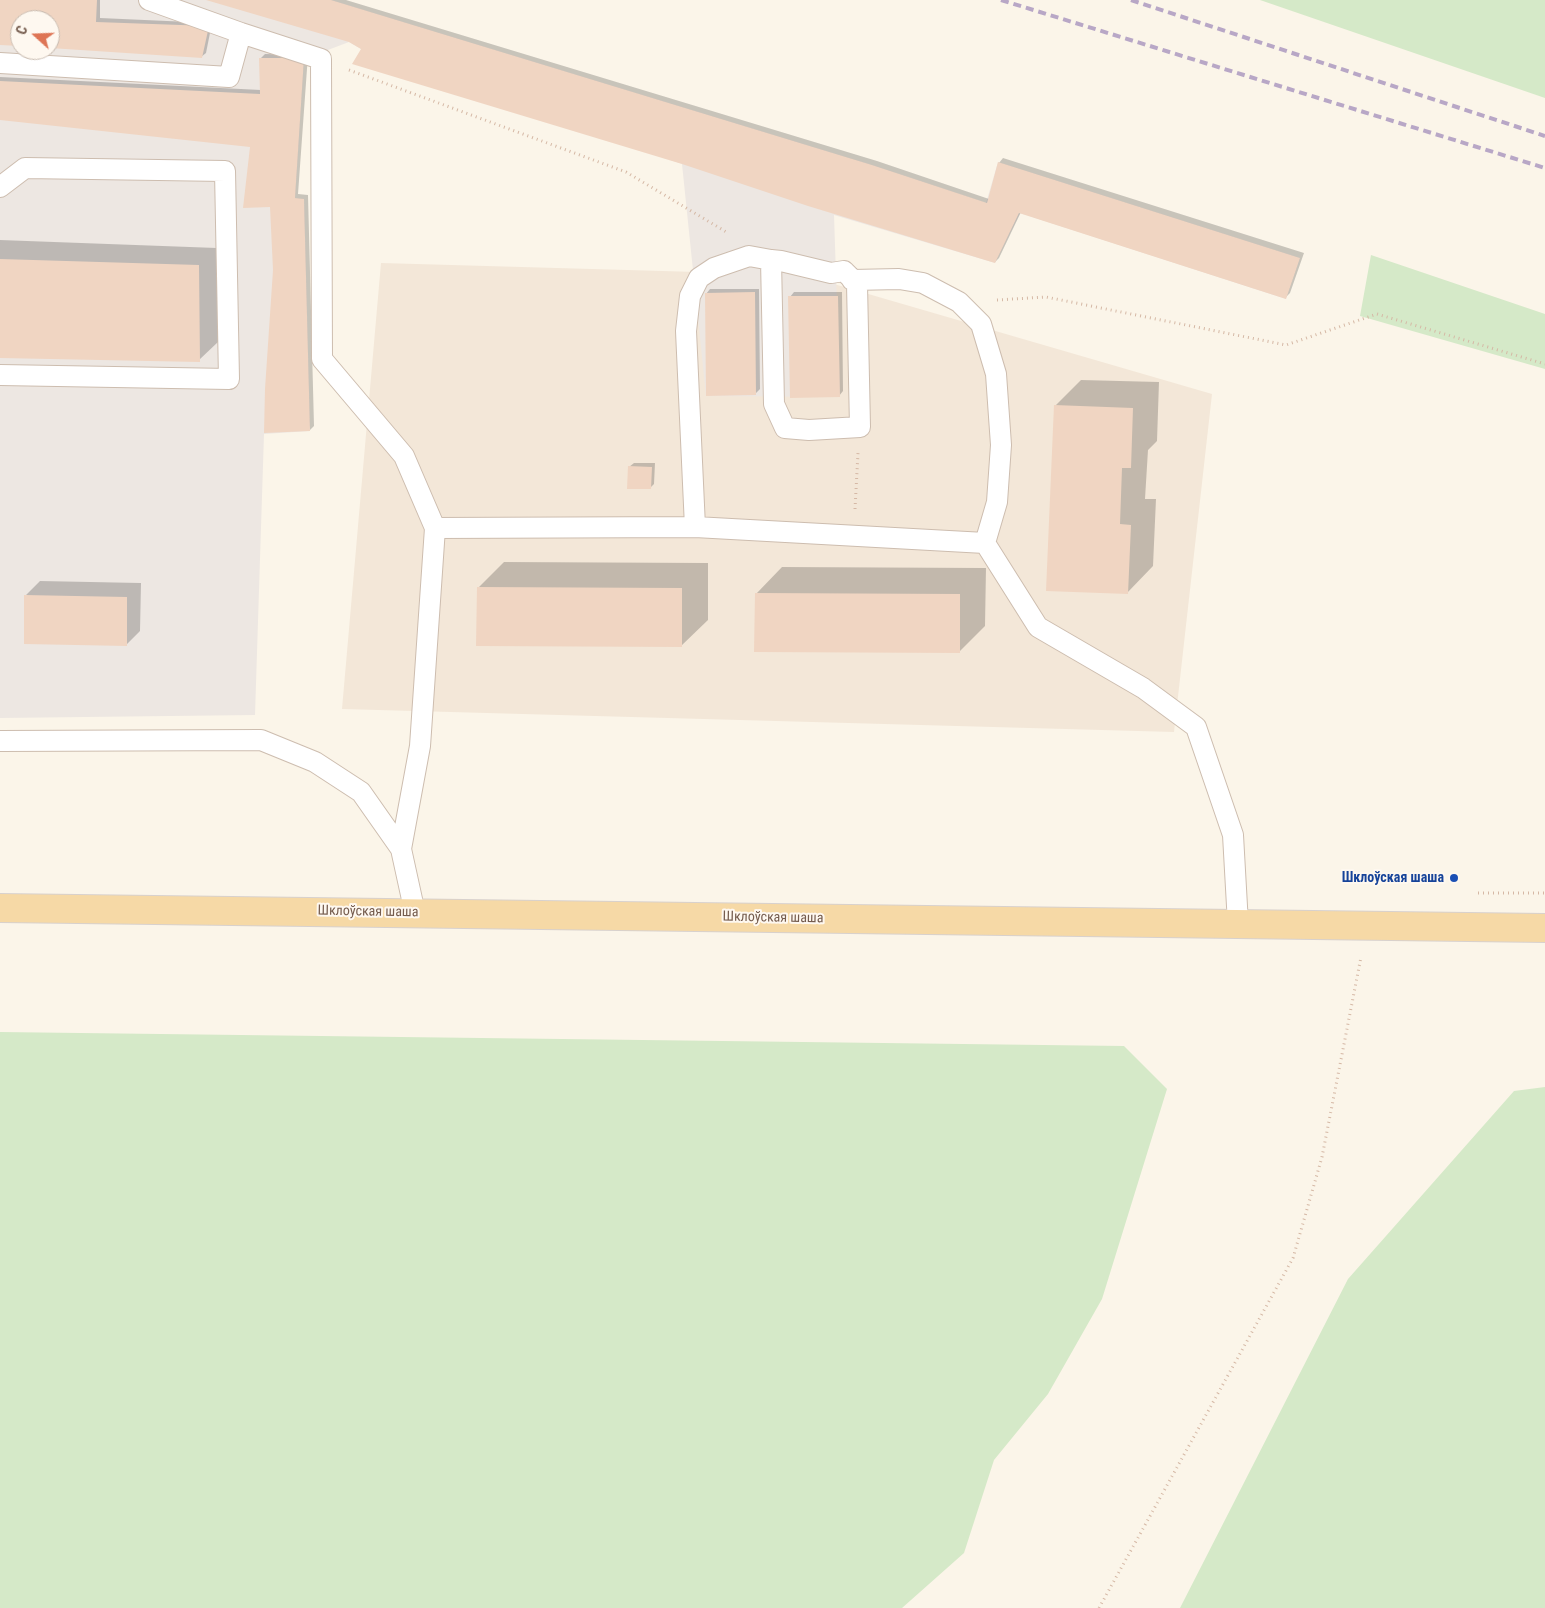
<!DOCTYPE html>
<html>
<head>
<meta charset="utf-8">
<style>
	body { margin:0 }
	#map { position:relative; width:1545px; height:1608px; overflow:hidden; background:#fbf5e9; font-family:"Roboto Condensed",sans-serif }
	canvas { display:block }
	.north { position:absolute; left:10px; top:10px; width:50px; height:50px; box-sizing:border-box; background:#fef8f0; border:1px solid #c7baaf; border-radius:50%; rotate:290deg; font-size:14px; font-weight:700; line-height:20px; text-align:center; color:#755c4e }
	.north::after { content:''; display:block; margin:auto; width:18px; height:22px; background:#de7555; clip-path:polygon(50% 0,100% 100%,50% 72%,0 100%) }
</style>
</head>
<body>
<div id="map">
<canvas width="1545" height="1608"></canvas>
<div class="north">С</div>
</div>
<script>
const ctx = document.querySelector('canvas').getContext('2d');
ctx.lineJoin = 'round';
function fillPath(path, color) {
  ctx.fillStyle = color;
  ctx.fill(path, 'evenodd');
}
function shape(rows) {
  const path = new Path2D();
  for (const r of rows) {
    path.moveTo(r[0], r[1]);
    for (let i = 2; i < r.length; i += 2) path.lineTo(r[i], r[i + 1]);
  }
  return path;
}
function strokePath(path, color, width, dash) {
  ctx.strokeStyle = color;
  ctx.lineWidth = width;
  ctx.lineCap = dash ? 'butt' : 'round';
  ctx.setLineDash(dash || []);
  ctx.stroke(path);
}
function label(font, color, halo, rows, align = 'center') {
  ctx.font = font + ' "Roboto Condensed",sans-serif';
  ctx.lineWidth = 4;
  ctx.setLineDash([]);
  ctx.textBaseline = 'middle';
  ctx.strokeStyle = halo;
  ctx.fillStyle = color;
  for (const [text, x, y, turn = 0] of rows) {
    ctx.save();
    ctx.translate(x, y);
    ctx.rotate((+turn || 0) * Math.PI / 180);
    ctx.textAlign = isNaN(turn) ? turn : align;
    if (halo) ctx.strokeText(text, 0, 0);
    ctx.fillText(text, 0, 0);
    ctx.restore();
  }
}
fillPath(shape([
	[381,263,803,275,1212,394,1174,732,342,709]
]), '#f3e7d8');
fillPath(shape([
	[0,0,331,0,872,165,986,203,998,162,1300,258,1286,299,1020,213,995,263,834,215,840,397,706,396,682,164,361,49,349,42,304,59,295,198,304,199,310,431,264,434,255,715,0,718],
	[20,20,50,20,50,50,20,50]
]), '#ede7e2');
fillPath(shape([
	[1260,0,1545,0,1545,98],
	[1371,255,1545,314,1545,369,1360,316],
	[0,1032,1124,1046,1167,1089,1102,1299,1048,1394,994,1460,964,1553,902,1608,0,1608],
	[1545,1087,1545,1608,1180,1608,1348,1279,1514,1091]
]), '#d5e9c8');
fillPath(shape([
	[0,0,100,0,100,18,212,23,206,53,201,57,50,47,50,20,20,20,20,45,0,44],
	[209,0,346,0,877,161,989,199,999,163,1003,158,1304,253,1290,293,1286,297,1021,212,999,258,995,262,363,48,349,41],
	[265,54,308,55,298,194,308,195,314,426,310,430,274,270,271,205,252,145,0,119,0,77,261,90,261,58],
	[0,240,217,248,218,342,199,360,0,357],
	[710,289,759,289,760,389,755,394,706,294],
	[794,292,842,292,843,391,839,396,790,297],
	[1081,380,1159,382,1157,441,1148,450,1145,499,1156,499,1153,566,1127,593,1055,406],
	[634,463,655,463,654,484,650,488,629,467],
	[504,562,708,563,708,620,681,646,478,588],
	[782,567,986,568,985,626,959,652,756,594],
	[40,581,141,583,140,631,126,645,26,595]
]), '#0003');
fillPath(shape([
	[0,0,97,0,96,22,209,26,202,58,50,48,50,20,20,20,20,46,0,45],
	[206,0,331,0,872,165,987,203,998,162,1300,258,1286,299,1019,213,995,263,808,206,682,164,352,64,361,49,349,42],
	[259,58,304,58,295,198,304,199,310,431,264,433,265,389,273,270,270,207,243,208,250,147,0,120,0,81,260,94],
	[0,259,199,265,200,362,0,358],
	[755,292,756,395,706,396,705,293],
	[788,296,838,296,840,397,790,398],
	[1054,405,1133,408,1131,468,1122,468,1120,524,1131,525,1128,594,1046,591],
	[628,466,652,467,651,489,627,489],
	[477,587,682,588,682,647,476,646],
	[755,593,960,594,960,653,754,652],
	[24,595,127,597,127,646,24,644]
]), '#f0d5c2');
const service = shape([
	[149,0,241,33,321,59,322,359,404,456,435,528],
	[0,63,229,77,241,33],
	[0,187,25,168,225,171,229,379,0,375],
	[852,280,899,279,923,283,959,302,981,324,996,374,1001,445,997,502,985,543,1038,627,1143,688,1196,727,1233,835,1238,924],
	[695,527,686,331,690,296,699,278,714,268,749,256,771,260,781,261,831,273,844,271,857,284,860,427,809,430,785,428,774,404,771,260],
	[0,741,261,740,315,762,361,792,401,849],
	[415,913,401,849,420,746,435,528,695,527,985,543]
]);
const primary = shape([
	[0,908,1545,928]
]);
strokePath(service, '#cdbdaf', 22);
strokePath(primary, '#d8d1cd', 30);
strokePath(shape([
	[349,70,626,172,728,233],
	[997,300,1046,297,1286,345,1377,314,1545,364],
	[855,509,858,453],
	[1478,893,1545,893],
	[1099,1608,1293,1258,1322,1157,1361,957]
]), '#d5b8a5', 3, [1, 4]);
strokePath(service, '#fff', 20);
strokePath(primary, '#f6d9a6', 28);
strokePath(shape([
	[1001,0,1545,168],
	[1131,0,1545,136]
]), '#b8a7c6', 4, [8, 5]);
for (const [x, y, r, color] of [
	[1454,878,5,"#1a4fb4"]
]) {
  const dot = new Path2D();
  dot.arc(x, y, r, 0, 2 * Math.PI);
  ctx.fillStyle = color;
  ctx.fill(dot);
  strokePath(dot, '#fef8f0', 2);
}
label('bold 14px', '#164399', '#fef8f0', [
	["Шклоўская шаша",1444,878]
], 'right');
label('14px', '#755c4e', '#fef8f0', [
	["Шклоўская шаша",368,912,1],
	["Шклоўская шаша",773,918,1]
]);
</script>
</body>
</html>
